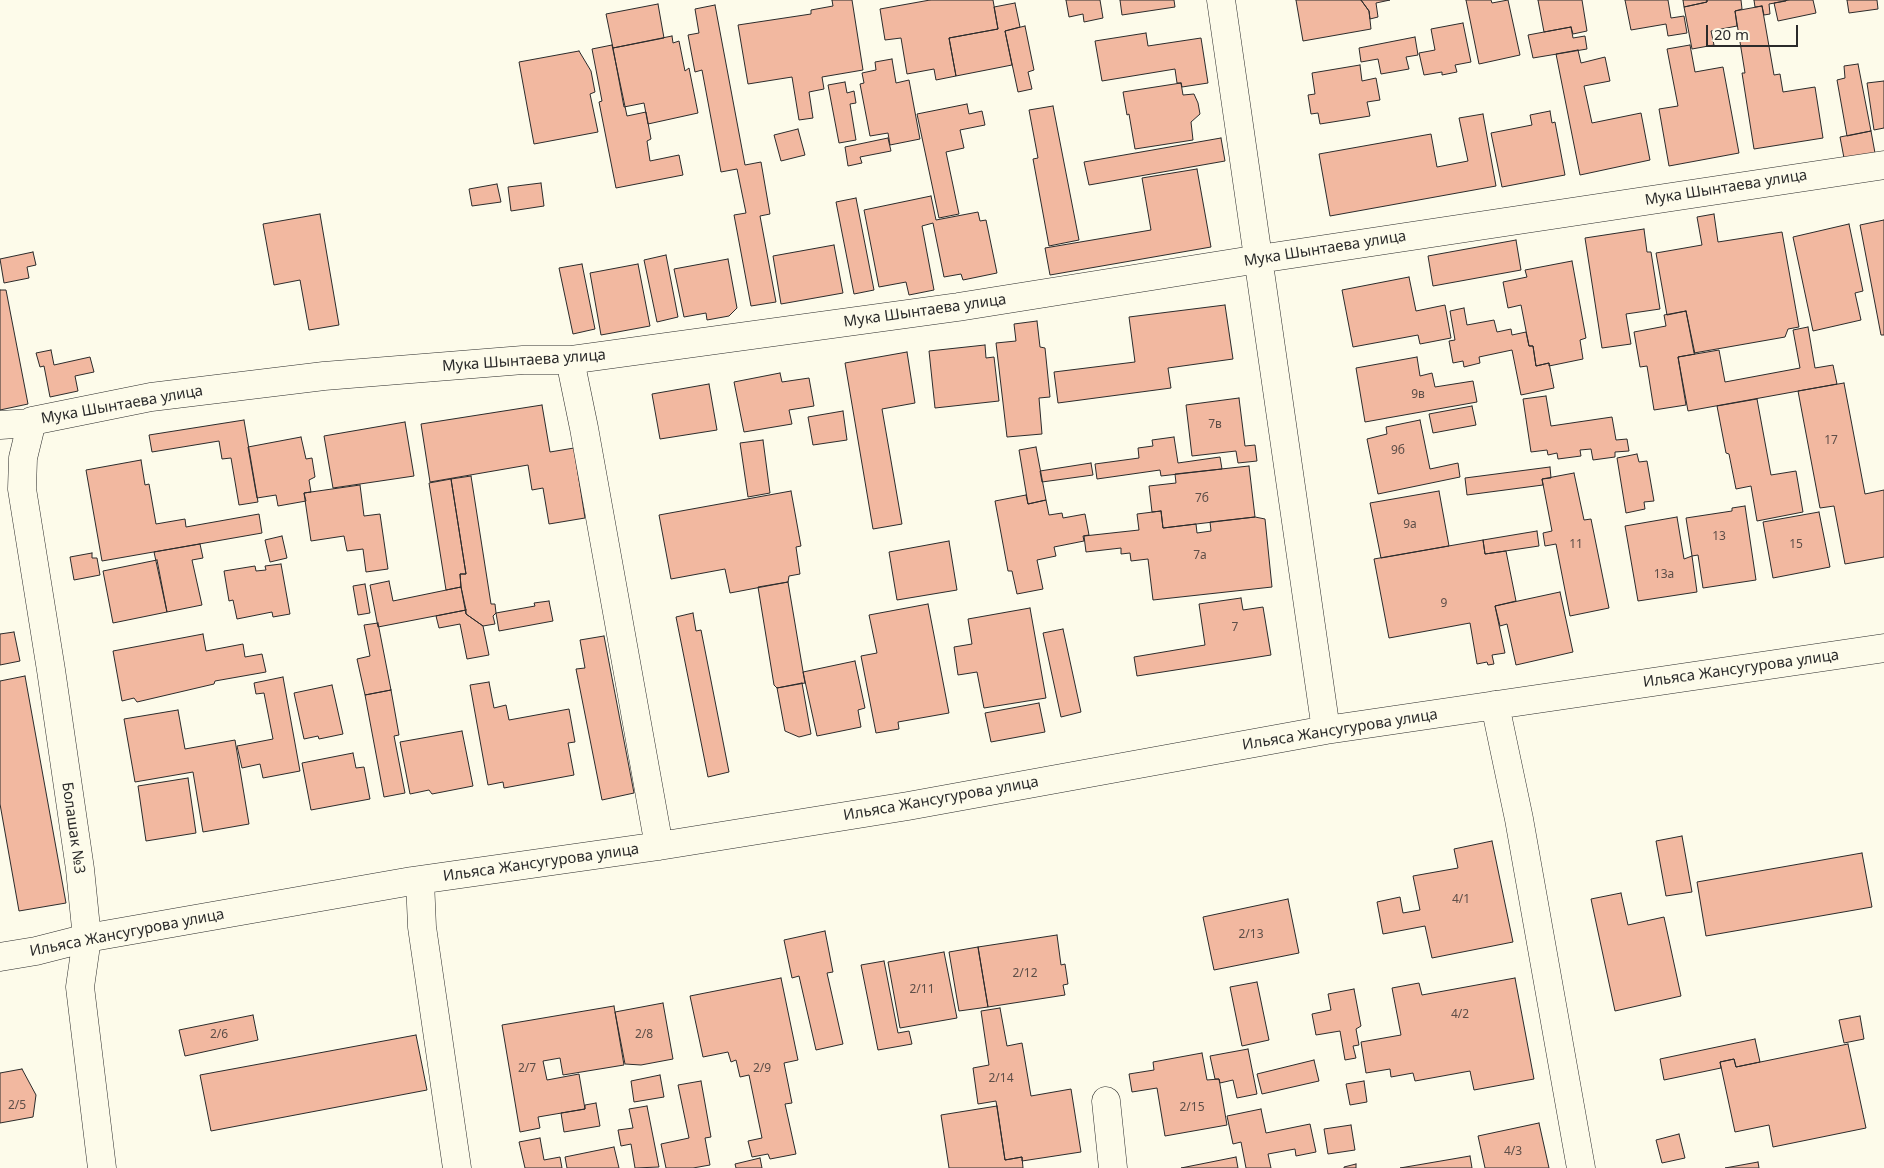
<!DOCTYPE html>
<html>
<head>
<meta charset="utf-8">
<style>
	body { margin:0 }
	#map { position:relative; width:1884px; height:1168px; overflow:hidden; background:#fdfbea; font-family:"Noto Sans",sans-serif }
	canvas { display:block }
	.scale { position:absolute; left:1706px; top:25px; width:92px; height:22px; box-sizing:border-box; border:2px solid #2b2b2b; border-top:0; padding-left:6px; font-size:15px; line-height:18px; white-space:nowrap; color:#2b2b2b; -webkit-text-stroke:4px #fdfbea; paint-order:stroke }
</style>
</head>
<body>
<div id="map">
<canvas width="1884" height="1168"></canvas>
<div class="scale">20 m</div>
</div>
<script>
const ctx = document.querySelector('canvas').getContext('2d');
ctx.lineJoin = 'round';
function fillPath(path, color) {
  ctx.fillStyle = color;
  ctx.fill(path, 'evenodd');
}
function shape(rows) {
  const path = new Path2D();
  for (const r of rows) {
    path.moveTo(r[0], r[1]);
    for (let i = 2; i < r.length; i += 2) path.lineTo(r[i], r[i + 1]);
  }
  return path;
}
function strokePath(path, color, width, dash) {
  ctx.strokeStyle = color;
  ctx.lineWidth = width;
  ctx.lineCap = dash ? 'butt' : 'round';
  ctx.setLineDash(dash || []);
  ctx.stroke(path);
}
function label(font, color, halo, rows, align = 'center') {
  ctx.font = font + ' "Noto Sans",sans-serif';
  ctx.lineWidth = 4;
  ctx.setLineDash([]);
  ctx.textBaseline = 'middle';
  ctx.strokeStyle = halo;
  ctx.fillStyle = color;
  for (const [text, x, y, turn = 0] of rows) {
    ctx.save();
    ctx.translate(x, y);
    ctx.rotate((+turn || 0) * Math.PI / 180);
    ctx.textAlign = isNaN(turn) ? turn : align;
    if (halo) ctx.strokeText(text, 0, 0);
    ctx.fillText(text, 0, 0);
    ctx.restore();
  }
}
const building = shape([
	[832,0,852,0,863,70,822,77,824,89,809,92,813,118,799,120,792,77,748,84,738,25,811,14,811,10,833,6,832,0],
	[930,0,993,0,998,29,949,38,956,76,936,80,934,69,907,74,901,38,885,40,880,9,930,0],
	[1066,0,1100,0,1103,18,1084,22,1083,14,1069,17,1066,0],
	[1120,0,1174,0,1175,7,1122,15,1120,0],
	[1296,0,1361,0,1369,11,1371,29,1303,41,1296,0],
	[1361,0,1390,0,1376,3,1378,17,1370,19,1369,11,1361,0],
	[1466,0,1491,0,1492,3,1508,0,1520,55,1479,64,1466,0],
	[1538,0,1582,0,1587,31,1573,34,1571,27,1544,32,1538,0],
	[1625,0,1668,0,1671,18,1684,16,1687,33,1668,36,1666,24,1631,30,1625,0],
	[1683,0,1707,0,1707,2,1684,7,1683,0],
	[1707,0,1741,0,1742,9,1735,11,1737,26,1711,31,1714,45,1692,49,1684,7,1707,2,1707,0],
	[1754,0,1786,0,1786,1,1769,4,1770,14,1764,15,1762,6,1755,7,1754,0],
	[1789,0,1813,0,1816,13,1778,21,1774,3,1789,0],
	[1847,0,1877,0,1878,9,1849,13,1847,0],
	[1015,3,1020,27,1005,31,1012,65,956,76,949,38,998,29,994,7,1015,3],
	[658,4,664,38,613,48,606,14,658,4],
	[715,5,745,165,761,162,770,214,760,216,776,302,751,306,734,215,746,213,737,169,721,172,702,70,695,72,688,35,699,33,695,9,715,5],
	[1762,6,1774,75,1780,74,1783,92,1815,87,1823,138,1754,149,1742,73,1745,73,1735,11,1762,6],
	[1463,23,1471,62,1455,65,1457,72,1442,75,1442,72,1424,75,1419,53,1435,50,1431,29,1463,23],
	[1025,26,1034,70,1028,72,1032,89,1018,92,1005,31,1025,26],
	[1571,27,1573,38,1585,36,1587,49,1533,58,1528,35,1571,27],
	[1146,33,1148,46,1201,38,1208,83,1182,87,1181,83,1177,83,1175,69,1102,81,1095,41,1146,33],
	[672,36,673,43,679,41,685,71,689,68,698,113,648,124,644,103,624,107,613,48,672,36],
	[1415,37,1418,55,1406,57,1409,69,1381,74,1378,59,1361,62,1359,48,1415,37],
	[612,45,627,116,646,112,651,139,647,141,650,161,679,155,683,175,616,188,599,102,602,101,592,49,612,45],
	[1690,45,1695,72,1723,67,1739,153,1669,166,1659,109,1678,106,1667,49,1690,45],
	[1578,50,1581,63,1605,57,1610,81,1584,86,1592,123,1641,113,1650,160,1580,175,1556,54,1578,50],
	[579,51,591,71,595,92,590,94,598,132,534,144,519,62,579,51],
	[892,59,896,83,909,80,920,139,890,145,888,133,870,136,860,84,864,83,862,73,876,70,875,62,892,59],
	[1858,64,1871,131,1847,136,1837,80,1845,78,1844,66,1858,64],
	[1360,65,1362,81,1376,78,1380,100,1367,102,1370,116,1320,124,1318,113,1311,114,1308,95,1315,94,1312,73,1360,65],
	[1884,81,1884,128,1874,130,1867,83,1884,81],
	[845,82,847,93,854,91,856,103,850,104,856,140,839,143,828,85,845,82],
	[1181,83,1183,95,1194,94,1198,103,1200,114,1191,122,1193,140,1135,149,1129,114,1127,115,1123,92,1181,83],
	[967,104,969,114,982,111,985,125,960,130,964,148,946,152,959,214,939,218,917,114,967,104],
	[1053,106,1079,240,1049,246,1033,159,1038,158,1029,110,1053,106],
	[1550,111,1552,123,1555,122,1565,175,1502,187,1491,133,1532,125,1530,115,1550,111],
	[1483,114,1496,186,1330,216,1319,154,1431,134,1437,167,1468,161,1459,118,1483,114],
	[798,129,805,155,781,161,774,135,798,129],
	[1871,131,1875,153,1844,158,1840,137,1871,131],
	[888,138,891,151,860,157,862,163,848,166,845,147,888,138],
	[1221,138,1225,161,1089,185,1084,162,1221,138],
	[1197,169,1211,247,1050,275,1045,248,1151,230,1142,178,1197,169],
	[541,183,544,206,511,211,508,187,541,183],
	[497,184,501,202,472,206,469,189,497,184],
	[931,196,936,220,978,212,980,221,986,220,997,273,963,280,961,274,944,277,933,223,922,226,934,290,909,295,906,282,879,287,864,210,931,196],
	[856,198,874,290,854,294,836,202,856,198],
	[320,214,339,325,309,330,300,280,274,285,263,224,320,214],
	[1714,214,1718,242,1782,232,1799,327,1788,329,1785,337,1694,353,1686,311,1667,315,1656,253,1702,245,1697,217,1714,214],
	[1884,220,1884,335,1881,335,1860,225,1884,220],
	[1849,224,1863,291,1855,293,1861,320,1813,331,1793,237,1849,224],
	[1644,229,1647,252,1651,252,1660,309,1626,314,1631,344,1602,348,1585,238,1644,229],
	[1516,240,1521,270,1433,286,1428,256,1516,240],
	[834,245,843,293,781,304,773,256,834,245],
	[33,252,36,265,27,267,29,278,4,283,0,259,33,252],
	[666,255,678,317,657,322,644,260,666,255],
	[728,259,737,308,729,316,707,320,706,313,684,317,674,269,728,259],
	[1572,261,1586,338,1580,340,1583,359,1549,366,1549,363,1536,366,1533,346,1529,346,1521,305,1508,308,1503,282,1527,277,1525,270,1572,261],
	[582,264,595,329,573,334,559,268,582,264],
	[638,264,650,326,601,335,590,273,638,264],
	[1409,277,1416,311,1445,305,1451,338,1420,344,1418,335,1353,347,1342,290,1409,277],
	[0,290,6,290,28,404,0,410,0,290],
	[1225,305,1233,359,1168,368,1171,388,1058,403,1054,372,1135,362,1129,317,1225,305],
	[1464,308,1467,325,1494,320,1497,332,1511,329,1512,335,1526,332,1529,346,1533,346,1536,366,1549,363,1554,388,1521,395,1512,350,1479,357,1480,363,1464,367,1463,361,1453,363,1449,341,1455,340,1450,311,1464,308],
	[1686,311,1695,354,1678,357,1686,405,1654,410,1647,366,1640,367,1634,332,1666,326,1664,315,1686,311],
	[1037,321,1040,347,1045,348,1050,397,1039,398,1042,434,1007,437,996,343,1016,341,1014,324,1037,321],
	[1808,327,1815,368,1833,365,1837,384,1688,411,1678,357,1719,350,1725,382,1800,368,1793,330,1808,327],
	[985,345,986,358,994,357,999,401,935,408,929,351,985,345],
	[51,350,54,365,90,357,94,372,75,376,78,391,50,397,44,366,40,367,36,353,51,350],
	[907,352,915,403,882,409,902,524,873,529,845,363,907,352],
	[1417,357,1420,376,1432,373,1435,387,1473,381,1477,402,1365,422,1356,368,1417,357],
	[780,373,782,382,809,378,814,406,789,410,792,424,744,432,734,382,780,373],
	[1844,383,1865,494,1884,490,1884,557,1845,564,1834,506,1820,508,1798,391,1844,383],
	[709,384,717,430,660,439,652,394,709,384],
	[1546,396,1551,426,1612,417,1616,440,1627,439,1629,451,1615,452,1615,457,1593,460,1591,449,1580,450,1581,456,1558,459,1557,453,1548,455,1547,450,1531,452,1523,399,1546,396],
	[1239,398,1245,446,1255,445,1257,461,1238,463,1236,451,1192,456,1186,405,1239,398],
	[1757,399,1771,475,1796,471,1803,512,1757,521,1751,486,1736,489,1729,454,1726,453,1717,406,1757,399],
	[542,405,550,452,574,448,585,518,549,524,543,488,532,490,528,465,430,482,421,424,542,405],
	[1472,406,1476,425,1433,433,1429,414,1472,406],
	[843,411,847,440,813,445,808,417,843,411],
	[244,420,258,502,239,505,231,458,222,459,219,441,152,452,149,435,244,420],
	[1420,420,1430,469,1458,463,1460,477,1378,494,1367,439,1387,434,1386,427,1420,420],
	[405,422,414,476,333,488,324,436,405,422],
	[301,437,306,459,312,458,315,477,309,480,311,492,304,493,306,501,278,506,276,495,257,498,248,447,301,437],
	[1174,437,1178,463,1220,457,1222,469,1161,476,1160,470,1097,479,1095,464,1139,458,1138,448,1153,446,1152,440,1174,437],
	[763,440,770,493,748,497,740,443,763,440],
	[1036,447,1046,500,1028,504,1019,450,1036,447],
	[1637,454,1639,462,1647,461,1654,501,1644,502,1645,509,1626,513,1617,458,1637,454],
	[141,460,145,485,149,484,156,524,185,519,186,527,259,514,262,533,102,561,86,470,141,460],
	[1091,463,1093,475,1042,482,1040,471,1091,463],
	[1249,466,1255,517,1163,528,1161,511,1152,512,1149,486,1176,483,1175,474,1249,466],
	[1550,467,1551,478,1542,479,1543,485,1467,495,1465,478,1550,467],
	[1574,473,1584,520,1591,519,1609,608,1570,616,1556,544,1545,546,1543,533,1552,531,1542,479,1574,473],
	[471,476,491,604,495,604,496,613,493,616,495,624,483,626,466,614,461,587,460,574,466,574,451,479,471,476],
	[451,479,466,574,460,574,461,587,446,590,429,483,451,479],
	[360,485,364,516,380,514,388,569,366,572,363,549,347,551,344,536,311,541,304,493,360,485],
	[791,491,801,546,796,547,800,574,789,576,788,582,730,593,725,569,671,579,659,515,791,491],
	[1439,491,1449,546,1381,558,1370,503,1439,491],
	[1026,495,1028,504,1046,500,1049,515,1062,513,1063,518,1085,514,1089,535,1083,536,1084,541,1054,547,1056,556,1037,560,1043,589,1017,594,1012,571,1008,571,995,501,1026,495],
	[1745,506,1756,580,1703,588,1698,555,1692,556,1686,518,1732,511,1732,508,1745,506],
	[1161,511,1163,528,1196,524,1197,533,1211,531,1210,522,1255,517,1265,519,1272,587,1153,600,1148,559,1131,561,1130,553,1121,554,1121,548,1086,552,1084,536,1139,530,1137,514,1161,511],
	[1819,512,1830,567,1773,578,1763,522,1819,512],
	[1677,517,1684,559,1692,556,1697,592,1638,601,1625,526,1677,517],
	[1537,531,1539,546,1485,554,1483,540,1537,531],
	[282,536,287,558,270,562,265,540,282,536],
	[1483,540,1485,554,1506,551,1516,601,1495,606,1505,653,1492,655,1494,664,1488,665,1487,662,1477,664,1470,623,1389,638,1374,559,1483,540],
	[949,541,957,590,897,600,889,552,949,541],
	[200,544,203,558,192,560,202,605,167,612,154,552,200,544],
	[92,553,92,558,97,558,100,575,74,580,70,557,92,553],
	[157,560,167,612,113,623,103,571,157,560],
	[281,564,290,614,273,617,272,612,237,619,233,600,229,601,224,571,255,566,256,571,266,570,265,566,281,564],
	[389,581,393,601,461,587,466,610,378,627,370,585,389,581],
	[788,582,805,683,777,688,774,685,758,587,788,582],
	[365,584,370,613,358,615,353,586,365,584],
	[1560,592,1573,652,1516,665,1507,624,1500,626,1495,606,1560,592],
	[1241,598,1243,610,1263,607,1271,655,1137,676,1134,657,1205,645,1199,604,1241,598],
	[549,601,553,621,499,631,496,613,535,606,534,603,549,601],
	[928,604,949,713,898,722,899,729,876,733,861,656,877,653,869,615,928,604],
	[1030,608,1046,698,984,708,977,672,958,675,954,647,972,644,968,619,1030,608],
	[466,610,466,614,483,626,489,655,467,659,460,624,439,628,436,616,466,610],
	[693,613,696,631,701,630,729,772,708,777,676,617,693,613],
	[378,623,391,690,365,695,357,659,370,656,364,625,378,623],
	[1063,629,1081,712,1061,717,1043,633,1063,629],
	[14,632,20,661,0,665,0,634,14,632],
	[203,634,206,651,243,644,245,657,262,654,266,672,215,681,214,684,137,702,134,698,122,701,113,651,203,634],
	[604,636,634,793,602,800,576,669,585,668,580,640,604,636],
	[855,661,865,708,858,710,861,727,817,736,803,672,855,661],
	[25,676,66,903,19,911,0,804,0,681,25,676],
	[283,677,300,771,263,778,260,764,242,768,237,746,273,739,264,693,256,694,254,683,283,677],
	[489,682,494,708,506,705,509,720,569,709,575,742,568,743,574,775,504,788,503,782,488,785,470,685,489,682],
	[802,683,811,734,799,737,785,731,777,688,802,683],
	[332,685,343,734,319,739,318,736,304,739,294,693,332,685],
	[391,690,399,735,394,736,405,793,384,797,365,695,391,690],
	[1039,703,1045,732,991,742,985,713,1039,703],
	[178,710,185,749,235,740,249,824,203,832,193,772,135,782,124,719,178,710],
	[462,731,473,786,432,794,429,790,410,794,400,742,462,731],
	[353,753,356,768,364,767,370,799,311,810,302,763,353,753],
	[188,778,196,833,146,841,138,786,188,778],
	[1682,836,1692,892,1666,896,1656,841,1682,836],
	[1492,841,1513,942,1432,958,1425,926,1383,934,1377,902,1400,897,1403,913,1420,910,1413,876,1458,868,1454,849,1492,841],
	[1862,853,1872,907,1706,936,1697,882,1862,853],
	[1621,893,1628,925,1664,917,1681,996,1615,1011,1591,899,1621,893],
	[1288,899,1299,953,1214,970,1203,917,1288,899],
	[825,931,833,972,827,973,843,1044,816,1050,799,976,792,978,784,940,825,931],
	[1057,935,1061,965,1065,964,1068,984,1063,985,1065,995,988,1007,978,947,1057,935],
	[978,947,988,1007,959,1011,949,952,978,947],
	[944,952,957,1018,900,1028,888,962,944,952],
	[884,961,898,1033,909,1031,912,1044,878,1050,861,965,884,961],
	[781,978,798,1060,784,1063,792,1103,785,1104,796,1154,770,1159,768,1154,752,1157,748,1141,762,1138,749,1075,740,1077,736,1060,731,1062,728,1052,703,1057,690,996,781,978],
	[1515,978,1534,1079,1474,1090,1470,1071,1415,1081,1413,1073,1391,1077,1390,1069,1366,1073,1361,1042,1401,1035,1392,988,1419,983,1422,995,1515,978],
	[1257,982,1269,1040,1242,1046,1230,987,1257,982],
	[1354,989,1361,1026,1356,1029,1359,1045,1353,1046,1356,1058,1345,1060,1340,1031,1316,1035,1312,1014,1331,1010,1328,994,1354,989],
	[663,1003,673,1059,641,1065,625,1064,615,1012,663,1003],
	[614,1006,624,1065,563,1075,560,1058,543,1061,547,1080,579,1074,585,1109,538,1117,540,1128,520,1132,502,1025,614,1006],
	[1000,1008,1007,1046,1022,1043,1031,1096,1071,1089,1081,1152,1022,1161,1022,1157,1005,1160,996,1101,978,1104,973,1068,989,1065,981,1011,1000,1008],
	[253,1015,258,1040,185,1056,179,1030,253,1015],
	[1860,1016,1864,1039,1844,1043,1839,1020,1860,1016],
	[416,1035,427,1090,211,1131,200,1075,416,1035],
	[1755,1039,1760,1062,1736,1067,1734,1059,1720,1062,1721,1068,1664,1080,1660,1059,1755,1039],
	[1848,1044,1866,1128,1773,1147,1769,1125,1735,1132,1720,1062,1734,1059,1736,1067,1848,1044],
	[1248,1049,1257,1094,1237,1098,1233,1080,1220,1083,1219,1079,1215,1079,1210,1056,1248,1049],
	[1202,1053,1207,1080,1219,1079,1227,1125,1165,1136,1157,1088,1132,1092,1129,1074,1154,1070,1153,1062,1202,1053],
	[1314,1060,1319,1081,1262,1094,1257,1074,1314,1060],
	[22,1069,36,1095,33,1117,0,1123,0,1073,22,1069],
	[660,1075,664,1097,634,1102,631,1081,660,1075],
	[701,1081,711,1137,705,1138,710,1165,693,1168,666,1168,661,1144,689,1138,678,1085,701,1081],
	[1364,1081,1367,1102,1350,1105,1346,1084,1364,1081],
	[596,1103,600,1126,564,1132,561,1113,585,1109,585,1105,596,1103],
	[647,1106,659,1167,635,1168,631,1144,621,1146,618,1130,633,1128,629,1109,647,1106],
	[997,1106,1005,1160,1022,1157,1023,1168,949,1168,941,1115,997,1106],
	[1261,1109,1266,1133,1310,1124,1316,1152,1296,1156,1295,1149,1268,1154,1271,1168,1246,1168,1241,1142,1233,1144,1227,1116,1261,1109],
	[1539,1123,1549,1168,1485,1168,1478,1136,1539,1123],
	[1351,1125,1355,1150,1328,1154,1324,1129,1351,1125],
	[1679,1134,1685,1158,1662,1163,1656,1140,1679,1134],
	[540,1138,544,1160,560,1157,562,1168,525,1168,519,1142,540,1138],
	[614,1147,619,1168,567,1168,565,1157,614,1147],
	[1470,1156,1472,1168,1400,1168,1470,1156],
	[1236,1157,1238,1168,1181,1168,1236,1157],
	[760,1158,762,1168,736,1168,735,1164,760,1158],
	[1758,1162,1759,1168,1725,1168,1758,1162],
	[1356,1164,1356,1168,1344,1168,1344,1167,1356,1164]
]);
fillPath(building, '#f2b8a0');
strokePath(building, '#2b2b2b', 1);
const minor = shape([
	[1221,0,1326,730],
	[570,360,584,428,659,846],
	[0,425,31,423],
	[1495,705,1519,819,1581,1168],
	[420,880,422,927,457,1168],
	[0,957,36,951,87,938,412,881,659,846,908,806,1326,730,1884,648],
	[1106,1101,1113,1168],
	[102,1168,80,987,87,938,80,869,51,670,22,489,23,458,32,421,151,397,324,376,523,360,570,360,958,307,1259,259,1884,165]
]);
strokePath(minor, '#2b2b2b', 29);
strokePath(minor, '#fdfbea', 28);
label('12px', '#5d4e48', null, [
	["9в",1418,395],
	["7в",1215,425],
	["17",1831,441],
	["9б",1398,451],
	["7б",1202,499],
	["9а",1410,525],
	["13",1719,537],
	["11",1576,545],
	["15",1796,545],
	["7а",1200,556],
	["13а",1664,575],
	["9",1444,604],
	["7",1235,628],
	["4/1",1461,900],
	["2/13",1251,935],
	["2/12",1025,974],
	["2/11",922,990],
	["4/2",1460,1015],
	["2/6",219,1035],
	["2/8",644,1035],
	["2/7",527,1069],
	["2/9",762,1069],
	["2/14",1001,1079],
	["2/5",17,1106],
	["2/15",1192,1108],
	["4/3",1513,1152]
]);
label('15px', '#2b2b2b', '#fdfbea', [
	["Мука Шынтаева улица",1726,188,-9],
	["Мука Шынтаева улица",1325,249,-9],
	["Мука Шынтаева улица",925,311,-8],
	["Мука Шынтаева улица",524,361,-4],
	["Мука Шынтаева улица",122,405,-10],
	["Ильяса Жансугурова улица",1741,669,-8],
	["Ильяса Жансугурова улица",1340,730,-9],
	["Ильяса Жансугурова улица",941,799,-10],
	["Болашак №3",73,828,82],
	["Ильяса Жансугурова улица",541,863,-8],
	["Ильяса Жансугурова улица",127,933,-11]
]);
</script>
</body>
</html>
